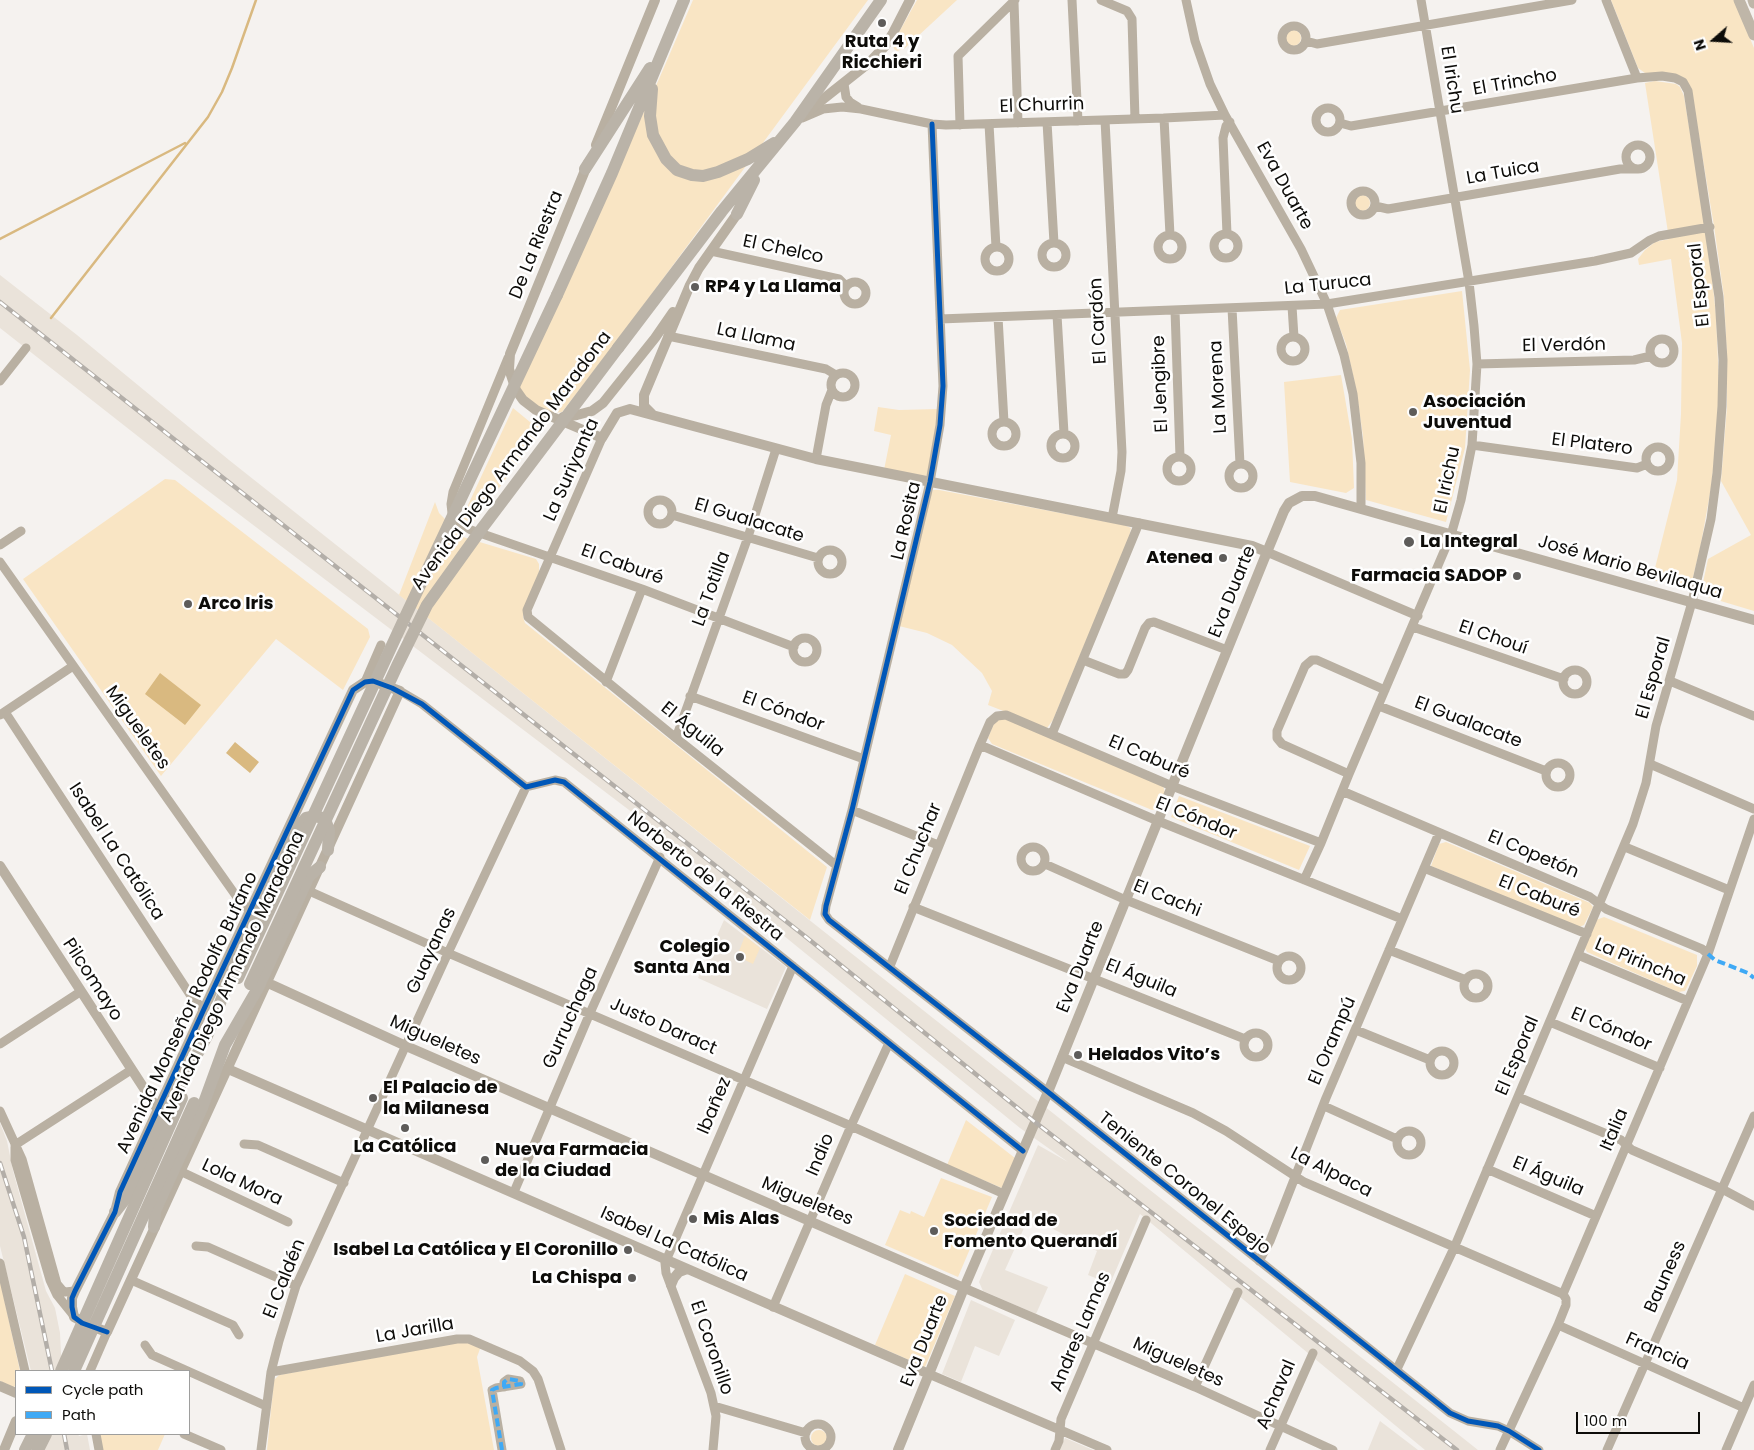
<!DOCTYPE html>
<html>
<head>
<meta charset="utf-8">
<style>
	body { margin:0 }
	#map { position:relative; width:1754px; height:1450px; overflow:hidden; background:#f5f2ef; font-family:Poppins,sans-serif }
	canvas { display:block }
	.legend { position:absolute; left:15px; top:1370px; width:175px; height:65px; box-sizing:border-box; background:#fff; border:1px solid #9e9e9d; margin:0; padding:6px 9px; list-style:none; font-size:15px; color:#0d0c09 }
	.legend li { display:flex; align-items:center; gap:10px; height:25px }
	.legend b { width:25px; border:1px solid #9e9e9d }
	.north { position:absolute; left:1689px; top:15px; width:50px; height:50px; -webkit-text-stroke:4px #fff; paint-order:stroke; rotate:251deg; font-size:14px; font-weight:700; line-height:20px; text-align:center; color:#0d0c09 }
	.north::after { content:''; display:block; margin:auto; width:18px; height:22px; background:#0d0c09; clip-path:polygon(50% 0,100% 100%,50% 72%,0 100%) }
	.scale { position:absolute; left:1576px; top:1412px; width:124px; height:22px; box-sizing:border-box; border:2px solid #0d0c09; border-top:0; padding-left:6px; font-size:15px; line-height:18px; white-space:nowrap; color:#0d0c09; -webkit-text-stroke:4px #fff; paint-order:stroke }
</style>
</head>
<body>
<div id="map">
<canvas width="1754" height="1450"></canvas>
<ul class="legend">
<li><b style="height:6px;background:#0057b8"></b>Cycle path</li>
<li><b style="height:6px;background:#3fa9f5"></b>Path</li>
</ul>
<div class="north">N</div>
<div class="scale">100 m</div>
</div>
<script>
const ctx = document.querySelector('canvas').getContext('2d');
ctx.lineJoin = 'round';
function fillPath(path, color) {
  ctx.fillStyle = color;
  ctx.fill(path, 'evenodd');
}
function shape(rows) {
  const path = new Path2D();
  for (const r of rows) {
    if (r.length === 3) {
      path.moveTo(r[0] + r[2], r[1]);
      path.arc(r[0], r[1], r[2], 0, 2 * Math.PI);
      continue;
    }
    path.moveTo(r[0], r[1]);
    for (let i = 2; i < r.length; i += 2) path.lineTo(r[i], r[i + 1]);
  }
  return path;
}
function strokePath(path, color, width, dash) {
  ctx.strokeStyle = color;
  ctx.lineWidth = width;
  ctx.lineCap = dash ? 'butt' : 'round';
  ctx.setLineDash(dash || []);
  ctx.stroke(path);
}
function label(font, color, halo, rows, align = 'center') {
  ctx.font = font + ' Poppins,sans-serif';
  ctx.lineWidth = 5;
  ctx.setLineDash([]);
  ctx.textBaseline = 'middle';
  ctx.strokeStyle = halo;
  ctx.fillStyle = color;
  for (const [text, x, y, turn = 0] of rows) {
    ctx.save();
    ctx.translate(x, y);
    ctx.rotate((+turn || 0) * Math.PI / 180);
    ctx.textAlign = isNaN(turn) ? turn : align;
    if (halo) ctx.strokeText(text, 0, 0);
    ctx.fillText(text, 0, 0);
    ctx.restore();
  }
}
fillPath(shape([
	[0,275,77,335,229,460,1478,1450,1425,1450,1140,1214,1110,1284,1088,1275,1097,1251,1029,1217,1005,1270,1048,1287,1036,1314,983,1291,979,1282,1038,1145,1068,1162,1020,1128,633,813,186,474,0,328],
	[724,920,786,967,767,1009,698,978],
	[0,1123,7,1141,13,1171,46,1291,55,1308,60,1333,61,1354,65,1371,31,1371,0,1246],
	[971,1300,1015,1320,999,1356,975,1346,961,1382,942,1374],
	[1380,1421,1418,1450,1368,1450],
	[41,1434,78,1434,79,1436,87,1434,90,1450,44,1450],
	[1065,1438,1093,1450,1059,1450]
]), '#eae3da');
fillPath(shape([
	[693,0,868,0,615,344,562,412,553,413,537,406,524,395,518,386,659,79],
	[917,0,957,0,904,49,897,51,894,49,893,43],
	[1611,0,1734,0,1754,48,1754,611,1704,596,1701,592,1708,559,1751,535,1721,481,1727,407,1727,359,1724,297,1714,226,1691,88,1686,80,1645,73,1638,68],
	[1293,38,8],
	[1655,81,1676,84,1680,87,1684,96,1709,249,1716,315,1719,386,1716,444,1711,488,1700,549,1690,589,1652,580,1677,480,1681,414,1682,343,1671,259,1639,265,1638,259,1645,250,1655,242,1669,239,1645,83],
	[1362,203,8],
	[1462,291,1470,370,1465,448,1446,522,1366,500,1363,436,1356,389,1346,344,1336,318,1340,310],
	[1341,375,1352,439,1354,488,1346,493,1290,482,1284,382],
	[878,407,899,410,938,409,929,473,926,476,884,470,891,435,874,431],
	[513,408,530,422,544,428,472,524,462,518],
	[165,479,175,480,368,629,370,637,343,690,276,639,161,776,23,579],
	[933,490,939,490,1124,525,1131,528,1129,538,1053,720,1047,728,988,705,992,691,982,673,952,645,927,633,899,626,930,497],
	[435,502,439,513,463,537,536,559,539,564,539,572,524,610,523,617,525,623,827,867,810,920,399,595],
	[999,719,1006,719,1163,786,1165,792,1158,809,1152,810,992,744,988,738,994,723],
	[1179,796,1310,846,1299,870,1171,817],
	[1446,842,1590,903,1593,907,1584,925,1579,927,1431,866,1439,844],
	[1604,917,1697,955,1697,966,1685,991,1678,992,1587,952,1585,948,1596,920],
	[745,936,760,948,753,964,737,956],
	[966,1120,1015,1158,1002,1188,947,1165],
	[941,1178,992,1197,958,1277,885,1245,900,1210,910,1214,911,1211,924,1217],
	[905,1274,955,1296,925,1367,875,1345],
	[0,1280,20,1371,16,1371,16,1386,13,1387,0,1381],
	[461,1342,476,1344,481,1346,477,1357,494,1450,267,1450,274,1380,279,1375],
	[819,1438,8],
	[98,1434,165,1434,158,1450,101,1450]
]), '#f9e5c4');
fillPath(shape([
	[160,673,201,705,185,725,145,694],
	[235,742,259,762,250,773,226,753]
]), '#d9b980');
strokePath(shape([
	[0,239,185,143],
	[51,318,208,117,222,92,232,68,256,0]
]), '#d9b980', 2.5);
strokePath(shape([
	[1072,0,1078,121],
	[1101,0,1127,11,1132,19,1135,119],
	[1186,0,1195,41,1210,84,1225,115,1301,249,1327,304,1344,355,1353,394,1361,463,1361,508],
	[1014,2,1018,123],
	[1294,38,12],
	[1306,41,1317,44,1572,0],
	[844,84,846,97,850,102,858,107],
	[1328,120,12],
	[802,118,823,109,842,107,861,109,932,124,946,125,1164,118,1225,115],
	[1164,118,1170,235],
	[1105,120,1122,452,1121,471,1112,518],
	[1047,122,1054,243],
	[1340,123,1351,126,1637,78],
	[932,124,943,386,940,425,930,482,852,810,826,906,825,914,829,920,1048,1092,1450,1413,1468,1421,1498,1426,1509,1431,1539,1450],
	[989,124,996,247],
	[960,125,958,56,1015,0],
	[1638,157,12],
	[1363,203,12],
	[1375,206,1388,209,1620,169,1637,169],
	[1226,246,12],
	[1227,234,1223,138,1226,126,1230,122],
	[1170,247,12],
	[1054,255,12],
	[997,259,12],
	[711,251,839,279,846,286],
	[855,293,11],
	[1292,306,1294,337],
	[1232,308,1240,464],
	[1175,310,1180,457],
	[1057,315,1064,433],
	[998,317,1004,422],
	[940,319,1327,304,1595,261,1631,253,1650,240,1659,236,1710,227],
	[668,336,826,369,836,375],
	[1293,349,12],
	[1662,351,12],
	[508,358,453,492,451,504,452,513,460,523,471,530,642,589,794,647],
	[1477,364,1634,360,1651,356],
	[843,385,12],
	[0,381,26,348],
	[1004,434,12],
	[1063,446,12],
	[602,438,527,610,528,617,676,738,837,866],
	[1472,445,1637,468,1647,464],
	[1658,459,12],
	[1179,469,12],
	[816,459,826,405,832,390],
	[1241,476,12],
	[660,512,12],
	[672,515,818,558],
	[0,545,21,531],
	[830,562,12],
	[1267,552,1418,616],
	[0,562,239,900,250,911],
	[1413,627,1564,679],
	[805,650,12],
	[1083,660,1119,674,1125,674,1128,670,1145,628,1149,623,1154,622,1227,650],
	[1575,682,12],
	[1670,681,1754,716],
	[365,682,381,645],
	[606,682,642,589],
	[400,691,422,704,526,787,555,780,564,782,1023,1151],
	[690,696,864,759],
	[1379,706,1546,771],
	[5,712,193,999,204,1009],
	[0,715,73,666],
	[1052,734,1139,523],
	[676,738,748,537,776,449],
	[980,745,1158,821,1402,919],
	[1558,775,12],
	[1650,764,1754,809],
	[1349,774,1282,744,1277,738,1277,731,1305,666,1312,660,1317,660,1385,690],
	[1342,791,1590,897,1606,909,1702,949,1708,954],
	[852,810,938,845],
	[1033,859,12],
	[1625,847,1729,890],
	[1045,864,1126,900,1279,961],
	[1424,868,1587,934],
	[1304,880,1321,843,1349,774,1451,535,1461,500,1472,445,1477,364,1474,326,1469,282,1421,0],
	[309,891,448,953,851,1126,1004,1194],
	[913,907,1245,1039],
	[1389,950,1466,980],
	[1578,955,1688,1001],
	[1289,968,12],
	[890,966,980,745,990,722,997,716,1006,715,1172,786,1321,843],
	[1476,986,12],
	[1550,1022,1660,1068],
	[1356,1030,1430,1060],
	[1256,1045,12],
	[0,1044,80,992],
	[1442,1063,12],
	[1062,1057,1193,1113,1226,1131,1304,1182,1563,1294],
	[1518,1097,1621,1140,1632,1150,1722,1189,1754,1206],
	[1324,1106,1397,1139],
	[0,1111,22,1159,57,1284,62,1290,65,1292,75,1291],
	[1409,1143,12],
	[244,1144,258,1145,344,1183],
	[15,1145,131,1070],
	[15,1147,15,1160,50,1280,57,1295,74,1316],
	[1487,1169,1596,1216],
	[182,1172,288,1222],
	[514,1192,590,1013,660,857],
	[196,1246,208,1247,296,1286],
	[1259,1261,1270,1241,1326,1098,1439,833],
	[0,1263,25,1371],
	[131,1280,233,1325,239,1335],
	[964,1288,1195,1387,1333,1450],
	[773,1307,851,1126,889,1043],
	[1558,1325,1744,1408],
	[145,1345,152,1355,266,1406],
	[1397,1369,1454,1248,1633,824,1646,783,1656,726,1692,602,1711,519,1717,473,1722,406,1723,360,1719,297,1688,91,1683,82,1675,78,1662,76,1637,78,1606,0],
	[90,1371,107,1332],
	[271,1372,457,1339,469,1339,520,1361,533,1371,538,1379,561,1450],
	[929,1374,1107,1450],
	[1195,1387,1238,1292],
	[714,1406,806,1433],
	[818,1437,13],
	[96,1434,99,1450],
	[184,1434,221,1450],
	[261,1450,271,1372,279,1341,296,1286,448,953,526,787],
	[502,1450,492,1390,496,1388,521,1384,520,1381,508,1379,504,1382,504,1387],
	[713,1450,716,1416,711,1393,666,1273,665,1263,793,966],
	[1055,1450,1059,1441,1061,1419,1146,1220],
	[1270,1450,1313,1353],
	[1500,1450,1558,1325,1566,1305,1566,1299,1563,1294,1708,954,1754,819],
	[1607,1450,1754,1116],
	[1726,1450,1754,1385]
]), '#b9b0a2', 9);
strokePath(shape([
	[803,115,870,62,885,46,893,33,910,0],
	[596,145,655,0],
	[588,163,510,354,509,369,516,390,523,400,536,410,602,438,617,413,630,409,816,459,1252,546,1267,552],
	[652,414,644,406,644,395,690,285,699,268,737,214],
	[563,417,577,415,592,411,603,403,655,338,673,312],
	[373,681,400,691,107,1332,91,1326,74,1317,72,1307,72,1298,75,1291,115,1212,120,1192,204,1009,353,690,365,682,373,681],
	[0,866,158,1110],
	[268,983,406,1046,964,1288],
	[228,1069,929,1374],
	[671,1285,674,1278,679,1272,687,1269],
	[0,1386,16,1393],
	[4,1450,16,1421],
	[898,1450,964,1288,1048,1092,1267,552,1284,511,1289,503,1302,496,1315,496,1754,620]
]), '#b9b0a2', 10);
strokePath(shape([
	[1739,0,1754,35],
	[1753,0,1754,3]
]), '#bfb6a8', 11);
strokePath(shape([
	[652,89,650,116,653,135,666,159,677,170,692,175,703,176,718,172,748,159,774,143],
	[585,169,650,68],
	[737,214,754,180],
	[557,295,612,173,684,0],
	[618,348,722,211,795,122,881,0],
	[115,1212,126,1198,175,1095,207,1036,231,975,298,828,306,818,316,816,322,818,326,822,329,830,328,850],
	[154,1227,155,1211,202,1108,225,1045,258,988,309,876,320,867],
	[25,1450,33,1434],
	[38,1450,46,1434]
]), '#bab3a8', 12);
const rail = shape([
	[0,302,806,937,1035,1122,1457,1450],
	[0,1163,24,1237,52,1371],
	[64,1434,67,1450]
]);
strokePath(rail, '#b3aea8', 4.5);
strokePath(rail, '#fff', 2.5, [8]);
strokePath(shape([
	[238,978,406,615,557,295],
	[250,984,397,666,427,605,483,527,618,348],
	[61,1371,182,1098],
	[74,1371,194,1103]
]), '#bab3a8', 12);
strokePath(shape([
	[1708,954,1715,960,1748,973,1754,978],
	[502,1450,492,1390,496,1388,521,1384,520,1381,508,1379,504,1382,504,1387]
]), '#3fa9f5', 4, [8, 4]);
strokePath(shape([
	[932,124,943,386,940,425,930,482,852,810,826,906,825,914,829,920,1048,1092,1450,1413,1468,1421,1498,1426,1509,1431,1539,1450],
	[107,1332,82,1323,74,1317,72,1307,72,1298,75,1291,115,1212,120,1192,204,1009,353,690,365,682,373,681,392,688,422,704,526,787,555,780,564,782,1023,1151]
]), '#0057b8', 5);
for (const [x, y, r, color] of [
	[882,23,5,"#5e5c5a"],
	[695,287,5,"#5e5c5a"],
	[1413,412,5,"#5e5c5a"],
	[1409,542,6,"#5e5c5a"],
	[1223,558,5,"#5e5c5a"],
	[1517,576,5,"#5e5c5a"],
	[188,604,5,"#5e5c5a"],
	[740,957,5,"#5e5c5a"],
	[1078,1055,5,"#5e5c5a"],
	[373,1098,5,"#5e5c5a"],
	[405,1128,5,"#5e5c5a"],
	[485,1160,5,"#5e5c5a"],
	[693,1219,5,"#5e5c5a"],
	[934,1231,5,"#5e5c5a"],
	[628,1250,5,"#5e5c5a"],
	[632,1278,5,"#5e5c5a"]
]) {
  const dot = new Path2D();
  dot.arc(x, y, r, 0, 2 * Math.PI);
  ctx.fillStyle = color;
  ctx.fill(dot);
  strokePath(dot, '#fff', 2);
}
label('bold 18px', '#0d0c09', '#fff', [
	["Ruta 4 y",882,42,"center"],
	["Ricchieri",882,63,"center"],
	["RP4 y La Llama",705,287],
	["Asociación",1423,402],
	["Juventud",1423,423],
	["La Integral",1420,542],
	["Atenea",1213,558,"right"],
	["Farmacia SADOP",1507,576,"right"],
	["Arco Iris",198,604],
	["Colegio",730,947,"right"],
	["Santa Ana",730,968,"right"],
	["Helados Vito’s",1088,1055],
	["El Palacio de",383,1088],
	["la Milanesa",383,1109],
	["La Católica",405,1147,"center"],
	["Nueva Farmacia",495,1150],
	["de la Ciudad",495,1171],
	["Mis Alas",703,1219],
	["Sociedad de",944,1221],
	["Fomento Querandí",944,1242],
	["Isabel La Católica y El Coronillo",618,1250,"right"],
	["La Chispa",622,1278,"right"]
], 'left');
label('18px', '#0d0c09', '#fff', [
	["El Irichu",1451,80,81],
	["El Trincho",1515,83,-10],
	["El Churrin",1042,106,-2],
	["La Tuica",1503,173,-10],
	["Eva Duarte",1284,186,61],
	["De La Riestra",537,245,-68],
	["El Chelco",783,250,12],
	["La Turuca",1328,285,-6],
	["El Esporal",1700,285,-96],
	["El Cardón",1099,321,-93],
	["La Llama",756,338,12],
	["El Verdón",1564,346,-1],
	["El Jengibre",1161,384,-92],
	["La Morena",1219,387,-93],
	["El Platero",1592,445,7],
	["Avenida Diego Armando Maradona",512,461,-53],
	["La Suriyanta",572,470,-66],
	["El Irichu",1448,480,-78],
	["El Gualacate",749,521,17],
	["La Rosita",907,521,-77],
	["El Caburé",622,565,20],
	["José Mario Bevilaqua",1630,568,16],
	["La Totilla",712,589,-70],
	["Eva Duarte",1233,592,-68],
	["El Chouí",1493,638,19],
	["El Esporal",1654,678,-74],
	["El Cóndor",783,712,20],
	["El Gualacate",1468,723,21],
	["Migueletes",137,728,55],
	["El Águila",692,730,39],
	["El Caburé",1149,758,23],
	["El Cóndor",1196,819,22],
	["El Chuchar",919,849,-68],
	["Isabel La Católica",116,852,57],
	["El Copetón",1533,855,23],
	["Norberto de la Riestra",705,877,39],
	["El Caburé",1539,897,22],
	["El Cachi",1167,899,22],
	["Guayanas",432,951,-65],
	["La Pirincha",1640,963,23],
	["Eva Duarte",1081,967,-68],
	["Avenida Diego Armando Maradona",233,977,-65],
	["El Águila",1141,979,22],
	["Pilcomayo",92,980,57],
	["Avenida Monseñor Rodolfo Bufano",188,1013,-65],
	["Gurruchaga",571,1018,-66],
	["Justo Daract",663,1027,24],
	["El Cóndor",1611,1030,23],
	["Migueletes",435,1041,24],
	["El Orampú",1333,1041,-67],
	["El Esporal",1518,1056,-67],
	["Ibañez",715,1106,-67],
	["Italia",1615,1130,-67],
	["Indio",821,1155,-67],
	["La Alpaca",1331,1173,27],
	["El Águila",1548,1177,23],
	["Lola Mora",242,1183,25],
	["Teniente Coronel Espejo",1184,1184,39],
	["Migueletes",807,1202,23],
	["Isabel La Católica",674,1245,24],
	["Bauness",1666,1277,-66],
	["El Caldén",285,1279,-68],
	["La Jarilla",415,1331,-10],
	["Andres Lamas",1081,1332,-67],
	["Eva Duarte",925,1341,-68],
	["El Coronillo",711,1348,71],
	["Francia",1657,1352,24],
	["Migueletes",1178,1363,24],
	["Achaval",1277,1395,-67]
]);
</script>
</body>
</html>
